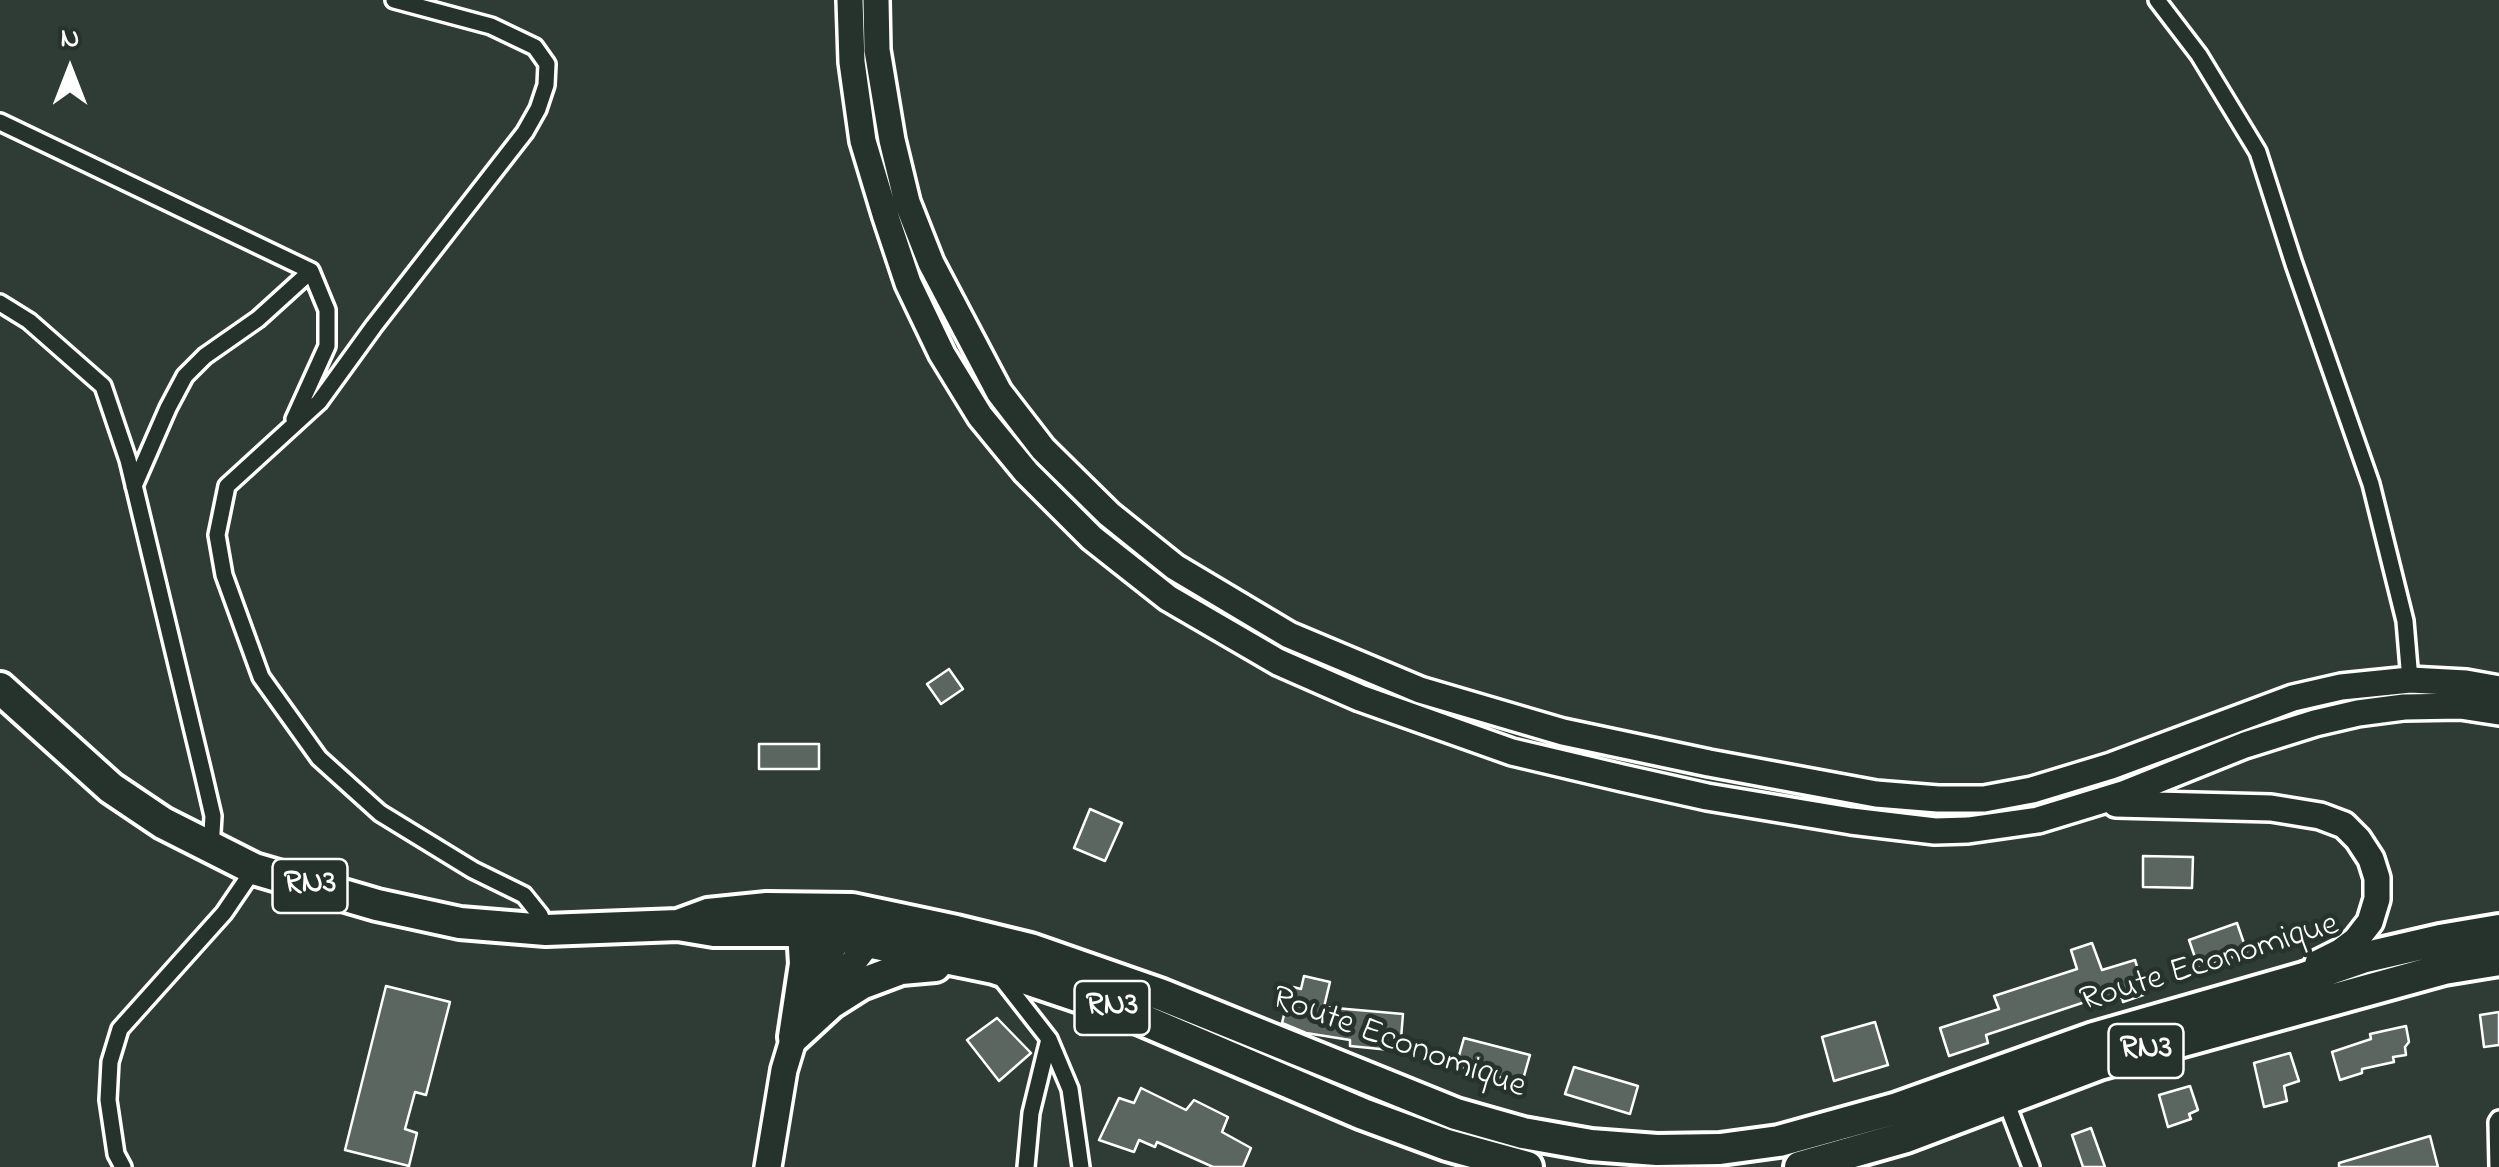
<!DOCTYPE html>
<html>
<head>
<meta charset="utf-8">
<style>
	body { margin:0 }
	#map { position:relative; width:2499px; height:1167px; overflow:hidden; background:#2f3b35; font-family:"Indie Flower",sans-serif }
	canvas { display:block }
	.north { position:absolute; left:20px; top:20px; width:100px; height:100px; -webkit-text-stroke:8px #26332d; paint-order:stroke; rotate:0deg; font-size:28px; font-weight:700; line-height:40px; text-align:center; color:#fff }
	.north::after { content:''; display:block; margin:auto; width:35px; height:45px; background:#fff; clip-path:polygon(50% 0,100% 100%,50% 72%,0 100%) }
</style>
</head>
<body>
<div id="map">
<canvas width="2499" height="1167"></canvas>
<div class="north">N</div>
</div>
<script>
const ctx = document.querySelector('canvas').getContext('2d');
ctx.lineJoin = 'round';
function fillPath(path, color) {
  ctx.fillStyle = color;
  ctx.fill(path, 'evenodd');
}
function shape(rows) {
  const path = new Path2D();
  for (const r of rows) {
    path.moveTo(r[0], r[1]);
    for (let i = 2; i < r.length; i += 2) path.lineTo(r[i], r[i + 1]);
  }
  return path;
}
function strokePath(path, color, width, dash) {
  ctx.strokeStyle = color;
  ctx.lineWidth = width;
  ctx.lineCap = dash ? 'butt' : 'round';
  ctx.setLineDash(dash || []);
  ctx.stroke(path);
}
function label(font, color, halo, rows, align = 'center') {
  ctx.font = font + ' "Indie Flower",sans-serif';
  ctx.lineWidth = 9;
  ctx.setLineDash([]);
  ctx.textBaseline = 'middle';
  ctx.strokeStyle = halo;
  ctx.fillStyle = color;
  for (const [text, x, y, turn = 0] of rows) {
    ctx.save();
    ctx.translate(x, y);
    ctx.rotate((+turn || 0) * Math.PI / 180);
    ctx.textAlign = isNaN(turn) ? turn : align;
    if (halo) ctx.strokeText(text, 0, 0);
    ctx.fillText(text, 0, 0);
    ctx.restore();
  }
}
const building = shape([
	[949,669,963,689,941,704,927,684,949,669],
	[759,744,819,744,819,769,759,769,759,744],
	[1090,809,1122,823,1105,861,1074,848,1090,809],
	[2143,856,2193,857,2192,888,2143,887,2143,856],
	[2237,923,2247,952,2199,969,2189,940,2237,923],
	[2092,943,2102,970,2135,960,2144,988,2141,989,2143,995,2123,1002,2122,997,2090,1007,2088,1001,1986,1035,1988,1043,1949,1056,1940,1028,1999,1009,1994,996,2077,969,2071,950,2092,943],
	[1304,976,1330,982,1324,1007,1403,1014,1400,1051,1350,1046,1350,1040,1306,1033,1282,1023,1285,1011,1288,1012,1293,987,1301,989,1304,976],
	[386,986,450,1002,426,1095,415,1092,405,1129,417,1133,409,1166,345,1150,386,986],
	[2499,1012,2499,1045,2484,1047,2480,1015,2499,1012],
	[997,1018,1031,1053,999,1081,967,1040,997,1018],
	[1875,1022,1888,1065,1834,1081,1822,1037,1875,1022],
	[2406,1026,2409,1042,2405,1047,2406,1055,2393,1057,2394,1062,2362,1069,2362,1073,2340,1080,2332,1052,2371,1039,2370,1034,2406,1026],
	[1464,1038,1530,1055,1522,1083,1456,1066,1464,1038],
	[2290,1053,2299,1081,2284,1086,2287,1101,2264,1107,2254,1063,2290,1053],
	[1574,1067,1638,1086,1630,1114,1565,1094,1574,1067],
	[2190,1086,2198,1110,2189,1114,2191,1119,2168,1127,2159,1095,2190,1086],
	[1141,1088,1186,1110,1194,1100,1228,1117,1222,1132,1251,1148,1243,1167,1213,1167,1157,1142,1155,1147,1139,1140,1134,1152,1099,1140,1119,1098,1134,1103,1141,1088],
	[2091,1128,2105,1167,2083,1167,2072,1135,2091,1128],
	[2430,1136,2438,1167,2339,1167,2339,1163,2430,1136]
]);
fillPath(building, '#5b6661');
strokePath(building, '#fff', 2.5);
const street = shape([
	[394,0,491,26,535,47,547,64,546,85,538,109,525,132,374,326,319,402,227,486,217,535,224,575,261,677,319,758,380,813,473,870,524,895,540,915,546,930],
	[2157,0,2199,55,2258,152,2294,264,2371,484,2405,621,2410,680],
	[0,122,311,271,327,310,327,346,294,419],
	[0,303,29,321,103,386,128,460,203,773,213,816,211,849],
	[134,486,168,408,185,376,205,356,258,319,311,271],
	[999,975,1049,1039,1070,1089,1081,1167],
	[2004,1096,2031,1167],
	[123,1167,116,1154,108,1100,110,1062,120,1029,224,913,254,869],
	[1026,1167,1031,1113,1049,1039],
	[2498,1167,2497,1122,2499,1119]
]);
const primary = shape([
	[850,0,852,62,863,141,885,214,908,283,942,354,980,416,1026,472,1092,538,1168,598,1278,662,1360,698,1512,752,1622,778,1707,797,1851,821,1935,831,1968,830,2038,820,2123,794,2245,745,2315,723,2358,713,2404,707,2460,706,2499,712],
	[876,0,877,50,892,140,907,202,931,263,999,392,1043,449,1109,514,1175,567,1289,635,1420,690,1563,732,1709,763,1876,794,1938,799,1984,799,2032,790,2111,766,2293,698,2341,687,2410,680,2466,683,2499,689],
	[2116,804,2271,808,2320,816,2344,825,2358,839,2371,859,2377,878,2377,899,2370,922,2356,940,2340,952,2318,963],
	[823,1002,868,943,875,929],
	[768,1167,784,1070,794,1037,813,988,845,923]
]);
const highway = shape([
	[0,688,111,788,163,823,254,869,377,905,460,923,546,930,678,925,714,931,803,931,838,936,994,968,1122,1011,1363,1114,1447,1145,1527,1167],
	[678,925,708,914,767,908,852,909,956,931,1030,949,1162,995,1456,1114,1523,1133,1591,1145,1657,1150,1720,1149,1779,1141,1898,1108,2094,1038,2304,978,2362,958,2440,940,2499,930],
	[794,1037,831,1003,861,984,901,969,935,966],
	[794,1037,805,964,803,931],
	[1800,1167,1906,1137,2099,1064,2444,969,2499,960]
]);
strokePath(street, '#fff', 22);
strokePath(primary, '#fff', 32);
strokePath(highway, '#fff', 38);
strokePath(street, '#26332d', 15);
strokePath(primary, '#26332d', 25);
strokePath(highway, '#26332d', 30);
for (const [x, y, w] of [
	[310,886,75],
	[1112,1008,75],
	[2146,1051,75]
]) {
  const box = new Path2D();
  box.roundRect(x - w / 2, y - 27, w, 54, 8);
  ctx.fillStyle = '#26332d';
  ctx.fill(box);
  strokePath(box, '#fff', 2.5);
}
label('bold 32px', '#fff', null, [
	["RN3",310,886],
	["RN3",1112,1008],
	["RN3",2146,1051]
]);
label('35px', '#fff', '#26332d', [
	["Route Economique",2210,965,-17],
	["Route Economique",1398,1045,20]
]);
</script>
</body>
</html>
